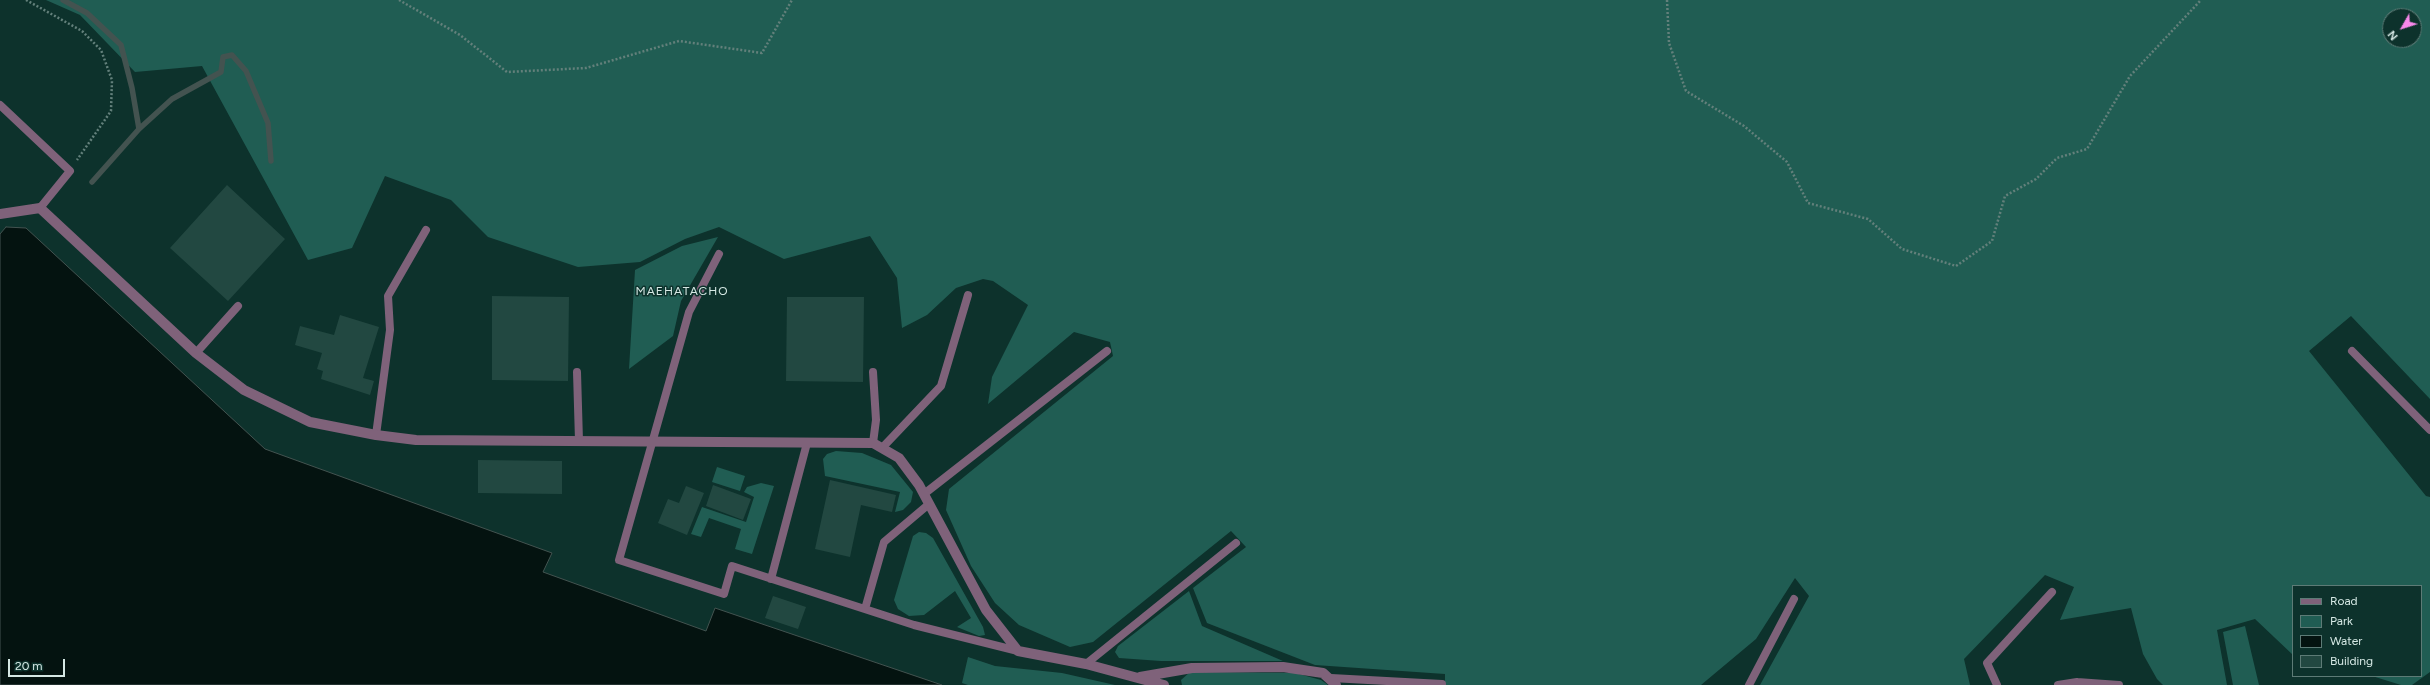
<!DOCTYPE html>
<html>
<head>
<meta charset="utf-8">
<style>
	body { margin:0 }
	#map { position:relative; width:2430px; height:685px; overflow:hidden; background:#0d322c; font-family:Figtree,sans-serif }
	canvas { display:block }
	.legend { position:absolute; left:2292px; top:585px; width:130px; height:92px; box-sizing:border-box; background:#0d322c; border:1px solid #5d7b76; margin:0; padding:5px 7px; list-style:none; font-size:12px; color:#d5e8e4 }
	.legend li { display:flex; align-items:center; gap:8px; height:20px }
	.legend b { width:20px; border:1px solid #5d7b76 }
	.north { position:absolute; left:2382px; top:8px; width:40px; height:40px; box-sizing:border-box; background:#0d322c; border:1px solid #5d7b76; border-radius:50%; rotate:231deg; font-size:11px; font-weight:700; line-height:16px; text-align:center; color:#d5e8e4 }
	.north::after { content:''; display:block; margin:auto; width:14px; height:18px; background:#f888eb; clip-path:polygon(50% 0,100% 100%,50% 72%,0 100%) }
	.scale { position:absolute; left:8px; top:659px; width:57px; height:18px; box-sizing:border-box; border:2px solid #d5e8e4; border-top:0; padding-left:5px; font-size:12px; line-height:14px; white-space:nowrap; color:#d5e8e4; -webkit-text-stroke:3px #0d322c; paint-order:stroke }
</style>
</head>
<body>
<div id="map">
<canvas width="2430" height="685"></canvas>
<ul class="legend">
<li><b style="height:5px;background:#7f627a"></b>Road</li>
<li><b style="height:11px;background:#205d53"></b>Park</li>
<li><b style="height:11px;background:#041310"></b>Water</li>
<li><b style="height:11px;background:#224841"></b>Building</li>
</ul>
<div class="north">N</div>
<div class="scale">20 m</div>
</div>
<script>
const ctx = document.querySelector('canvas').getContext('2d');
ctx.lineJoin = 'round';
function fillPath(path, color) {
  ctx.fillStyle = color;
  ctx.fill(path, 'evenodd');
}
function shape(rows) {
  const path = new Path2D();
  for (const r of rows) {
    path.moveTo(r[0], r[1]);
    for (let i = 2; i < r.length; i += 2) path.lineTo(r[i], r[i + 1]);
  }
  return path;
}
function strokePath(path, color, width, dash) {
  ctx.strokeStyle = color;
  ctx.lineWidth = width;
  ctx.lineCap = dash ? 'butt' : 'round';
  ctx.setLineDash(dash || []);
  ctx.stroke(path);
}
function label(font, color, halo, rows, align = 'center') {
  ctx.font = font + ' Figtree,sans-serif';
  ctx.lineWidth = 3;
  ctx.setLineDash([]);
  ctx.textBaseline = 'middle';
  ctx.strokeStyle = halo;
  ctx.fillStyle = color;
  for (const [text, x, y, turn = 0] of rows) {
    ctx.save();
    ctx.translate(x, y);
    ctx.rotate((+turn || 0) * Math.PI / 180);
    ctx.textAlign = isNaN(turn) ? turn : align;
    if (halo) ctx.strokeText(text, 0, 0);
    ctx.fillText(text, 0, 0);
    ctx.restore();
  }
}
fillPath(shape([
	[46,0,2430,0,2430,399,2351,316,2309,351,2426,496,2430,497,2430,672,2412,685,2401,685,2372,676,2421,676,2421,586,2293,586,2293,655,2255,619,2217,630,2227,685,2163,685,2157,679,2143,654,2131,608,2060,620,2074,587,2045,575,1964,659,1970,685,1760,685,1809,596,1795,578,1756,639,1701,685,1445,685,1445,674,1315,665,1207,623,1193,588,1246,547,1231,531,1093,642,1070,647,1019,625,995,603,971,566,946,510,949,489,1113,356,1110,342,1074,332,988,404,992,377,1028,305,993,281,983,279,956,288,927,315,902,328,897,278,870,236,784,259,719,227,685,239,640,262,578,267,488,237,451,200,385,176,352,248,308,260,202,66,135,72,80,15],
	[2390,16,2414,16,2414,40,2390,40],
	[718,237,681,301,673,336,629,369,635,270,682,246],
	[836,451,862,453,891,465,913,492,911,502,903,510,895,512,900,492,825,476,823,459,827,454],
	[717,467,745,476,740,491,712,482],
	[761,483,774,486,752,554,735,549,741,529,709,518,701,537,691,534,702,507,746,522,754,497,744,492,747,487],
	[919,532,926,533,933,538,983,627,985,635,979,636,957,627,971,618,955,591,924,615,909,616,898,609,894,600,913,536],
	[1189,591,1202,626,1283,661,1161,661,1119,658,1115,652,1118,646],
	[2245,626,2259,685,2233,685,2223,632],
	[968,657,995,666,1062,673,1115,685,968,685,962,683],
	[1190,672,1295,673,1321,680,1328,685,1182,685,1181,680]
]), '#205d53');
const water = shape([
	[6,227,26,228,265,449,552,553,543,572,706,631,715,608,942,685,0,685,0,234,6,227]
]);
fillPath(water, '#041310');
strokePath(water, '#435350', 1);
strokePath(shape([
	[63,0,87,13,121,45,132,88,139,129,92,182],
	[139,129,172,99,221,72,223,57,232,55,246,71,268,123,271,161]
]), '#435350', 5.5);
fillPath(shape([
	[227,185,285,239,228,301,170,248],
	[492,296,569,297,568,381,492,380],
	[787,297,864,297,863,382,786,381],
	[340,315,379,327,363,378,374,381,370,395,321,379,323,371,317,369,322,353,295,345,300,326,334,335],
	[478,460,562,461,562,494,478,493],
	[830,480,896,495,892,512,861,505,850,557,815,549],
	[713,485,751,499,743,520,706,506],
	[686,486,704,493,687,535,658,523,668,499,679,503],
	[773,596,806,607,798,629,765,618]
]), '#224841');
strokePath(shape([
	[26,0,82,31,101,50,112,80,111,111,77,160],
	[399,0,460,35,507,72,586,68,679,41,762,53,792,0],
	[1667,0,1669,43,1686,91,1744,126,1787,162,1808,203,1868,219,1902,249,1956,266,1992,241,2005,196,2036,179,2057,158,2087,149,2130,76,2201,0]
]), '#63807b', 2.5, [2, 2]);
strokePath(shape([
	[0,105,70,171,40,208],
	[719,254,689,312,619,560,724,594,732,566,914,625,1018,651],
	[2352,351,2430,430],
	[196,353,238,306],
	[577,372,579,441],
	[873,372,876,420,873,443],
	[376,435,390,330,388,296,426,230],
	[882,448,941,386,968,295],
	[924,494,1107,351],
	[771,579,807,443],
	[865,609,884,542,929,504],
	[1086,664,1236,543],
	[1331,678,1442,684],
	[1749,685,1794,599],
	[1997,685,1987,663,2052,592],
	[2058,685,2077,682],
	[2076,685,2077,682,2119,685]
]), '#7f627a', 8);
strokePath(shape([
	[0,214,40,208,196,353,244,390,310,422,376,435,416,440,873,443,899,458,919,485,986,610,1018,651,1086,664,1164,685],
	[1140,677,1192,668,1283,667,1323,673,1336,685]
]), '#7f627a', 10);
ctx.letterSpacing = '1px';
label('12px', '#d5e8e4', '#0d322c', [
	["MAEHATACHO",682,291]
]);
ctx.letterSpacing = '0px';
</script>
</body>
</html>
